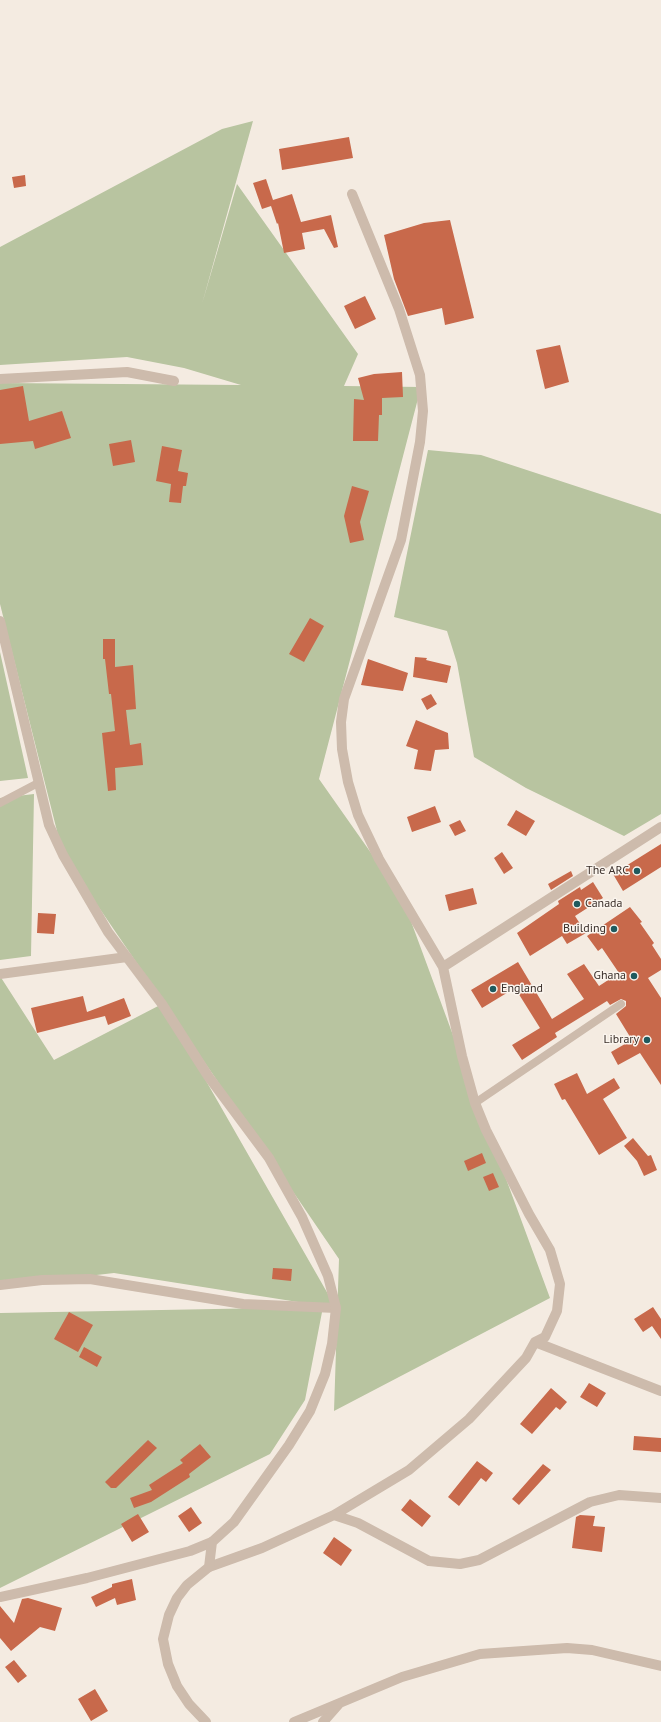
<!DOCTYPE html>
<html>
<head>
<meta charset="utf-8">
<style>
	body { margin:0 }
	canvas { display:block; background:#f4ebe1 }
</style>
</head>
<body>
<canvas width="661" height="1722"></canvas>
<script>
const ctx = document.querySelector('canvas').getContext('2d');
ctx.lineJoin = 'round';
function fillPath(path, color) {
  ctx.fillStyle = color;
  ctx.fill(path, 'evenodd');
}
function shape(rows) {
  const path = new Path2D();
  for (const r of rows) {
    path.moveTo(r[0], r[1]);
    for (let i = 2; i < r.length; i += 2) path.lineTo(r[i], r[i + 1]);
  }
  return path;
}
function strokePath(path, color, width, dash) {
  ctx.strokeStyle = color;
  ctx.lineWidth = width;
  ctx.lineCap = dash ? 'butt' : 'round';
  ctx.setLineDash(dash || []);
  ctx.stroke(path);
}
function label(font, color, halo, rows, align = 'center') {
  ctx.font = font + ' "PT Sans",sans-serif';
  ctx.lineWidth = 3;
  ctx.setLineDash([]);
  ctx.textBaseline = 'middle';
  ctx.strokeStyle = halo;
  ctx.fillStyle = color;
  for (const [text, x, y, turn = 0] of rows) {
    ctx.save();
    ctx.translate(x, y);
    ctx.rotate((+turn || 0) * Math.PI / 180);
    ctx.textAlign = isNaN(turn) ? turn : align;
    if (halo) ctx.strokeText(text, 0, 0);
    ctx.fillText(text, 0, 0);
    ctx.restore();
  }
}
fillPath(shape([
	[253,121,202,304,237,184,358,354,344,386,421,387,319,779,402,897,550,1298,334,1411,339,1259,63,855,0,604,0,383,241,385,184,368,127,357,0,365,0,247,222,129],
	[428,450,481,455,661,514,661,814,624,836,526,788,474,757,457,663,447,631,394,617],
	[0,652,28,778,0,781],
	[34,794,31,956,0,960,0,798],
	[0,976,54,1060,162,1004,336,1308,114,1273,0,1286],
	[323,1307,305,1400,270,1454,0,1588,0,1313]
]), '#b8c4a0');
fillPath(shape([
	[349,137,353,158,282,170,279,149],
	[25,175,26,186,14,188,12,177],
	[266,179,273,200,292,194,301,222,331,215,338,247,334,248,324,229,302,233,305,249,284,253,278,223,277,224,271,206,262,209,253,183],
	[450,220,474,318,445,325,442,308,408,316,394,279,384,235,424,223],
	[365,296,376,319,355,329,344,306],
	[560,345,569,382,545,389,536,350],
	[402,372,403,397,382,398,382,415,379,415,378,441,353,441,354,399,364,400,358,378,374,374],
	[23,386,29,421,62,411,71,438,35,449,33,441,0,444,0,390],
	[131,440,135,462,113,466,109,444],
	[162,446,182,450,178,471,188,473,186,486,183,486,181,503,169,502,171,484,156,481],
	[352,486,369,491,360,522,364,540,350,543,344,516],
	[310,618,324,626,304,662,289,654],
	[103,639,115,639,115,667,133,665,136,709,126,710,130,745,141,743,143,765,115,768,116,790,108,791,102,733,115,731,111,694,109,694,105,659,103,659],
	[415,657,427,658,426,660,451,666,447,683,413,677],
	[368,659,408,673,403,691,361,685],
	[431,694,437,704,427,710,421,699],
	[416,720,448,733,449,749,435,750,431,771,414,769,418,750,406,746],
	[435,806,441,822,412,832,407,817],
	[516,810,535,821,526,836,507,825],
	[460,820,466,831,455,836,449,825],
	[661,844,661,867,623,891,613,874],
	[502,852,513,868,504,874,494,858],
	[571,871,573,876,551,890,548,884],
	[593,882,603,898,575,916,586,933,567,944,562,936,530,956,517,933,559,904,558,901,580,887,581,890],
	[473,888,477,904,449,911,445,895],
	[630,907,642,922,640,923,654,943,652,945,661,959,661,970,648,978,661,998,661,1085,640,1053,618,1065,611,1052,632,1040,616,1014,626,1006,626,1001,621,999,610,1005,607,1001,555,1033,557,1037,522,1060,512,1045,540,1028,515,988,482,1008,471,990,518,962,552,1019,584,999,567,974,584,964,599,986,619,973,602,948,598,951,587,936],
	[38,913,56,914,54,934,37,933],
	[83,996,87,1012,124,998,131,1016,108,1025,105,1016,37,1033,31,1008],
	[577,1073,587,1094,614,1078,620,1088,603,1099,627,1138,599,1155,565,1099,562,1100,554,1084],
	[633,1138,648,1156,651,1155,657,1170,644,1176,637,1161,624,1146],
	[482,1153,486,1163,468,1171,464,1161],
	[493,1173,499,1187,489,1191,483,1177],
	[273,1268,292,1269,291,1281,272,1279],
	[653,1307,661,1319,661,1339,652,1326,643,1332,634,1319],
	[69,1312,93,1325,78,1352,54,1339],
	[84,1347,102,1357,97,1367,79,1357],
	[589,1383,606,1393,597,1407,580,1397],
	[551,1388,567,1402,560,1410,556,1407,532,1434,520,1424],
	[634,1436,661,1438,661,1452,633,1450],
	[148,1440,157,1448,116,1488,111,1488,105,1482],
	[200,1444,211,1457,189,1474,190,1477,151,1502,134,1508,130,1498,152,1490,149,1485,183,1463,180,1460],
	[477,1461,493,1473,486,1482,481,1478,459,1506,448,1497],
	[543,1464,551,1470,519,1505,512,1499],
	[410,1499,431,1516,422,1527,401,1510],
	[191,1507,202,1523,189,1532,178,1516],
	[138,1514,149,1532,132,1542,121,1524],
	[580,1515,595,1516,593,1526,605,1527,602,1552,572,1548,576,1517],
	[334,1537,352,1550,341,1566,323,1553],
	[132,1579,136,1600,117,1605,115,1598,96,1607,91,1597,112,1587,112,1584],
	[28,1598,62,1608,55,1631,40,1627,11,1651,0,1638,0,1606,14,1623,22,1599],
	[14,1660,27,1676,18,1683,5,1667],
	[95,1689,108,1711,91,1721,78,1699]
]), '#c8694b');
strokePath(shape([
	[0,803,38,783],
	[475,1103,621,1004]
]), '#cdbbac', 8);
strokePath(shape([
	[0,379,127,372,174,381],
	[443,967,661,827],
	[0,974,127,957],
	[0,1285,42,1280,90,1279,243,1304,336,1308],
	[535,1342,661,1391],
	[334,1515,358,1523,429,1561,460,1564,479,1560,590,1502,619,1495,661,1498],
	[209,1567,262,1548,334,1515,409,1470,469,1419,526,1358,535,1342,545,1337,557,1311,560,1284,550,1250,529,1214,486,1130,475,1103,462,1056,443,967,379,859,358,815,348,782,342,749,341,722,344,699,401,540,420,442,423,411,420,375,399,309,352,194],
	[0,1597,87,1578,190,1551,212,1542],
	[323,1722,338,1705]
]), '#cdbbac', 10);
strokePath(shape([
	[0,621,49,825,63,855,108,932,162,1004,208,1076,269,1158,302,1217,328,1276,336,1308,332,1344,325,1374,310,1411,289,1445,234,1522,212,1542,209,1567,187,1585,177,1598,169,1615,163,1639,168,1664,177,1686,189,1704,206,1722],
	[294,1722,402,1677,480,1654,567,1648,592,1650,661,1666]
]), '#cdbbac', 10);
for (const [x, y, r, color] of [
	[637,871,4,"#1f5a5e"],
	[577,904,4,"#1f5a5e"],
	[614,929,4,"#1f5a5e"],
	[634,976,4,"#1f5a5e"],
	[493,989,4,"#1f5a5e"],
	[647,1040,4,"#1f5a5e"]
]) {
  const dot = new Path2D();
  dot.arc(x, y, r, 0, 2 * Math.PI);
  ctx.fillStyle = color;
  ctx.fill(dot);
  strokePath(dot, '#fbf5ee', 1.5);
}
label('12px', '#3b302b', '#fbf5ee', [
	["The ARC",629,871],
	["Canada",585,904,"left"],
	["Building",606,929],
	["Ghana",626,976],
	["England",501,989,"left"],
	["Library",639,1040]
], 'right');
</script>
</body>
</html>
